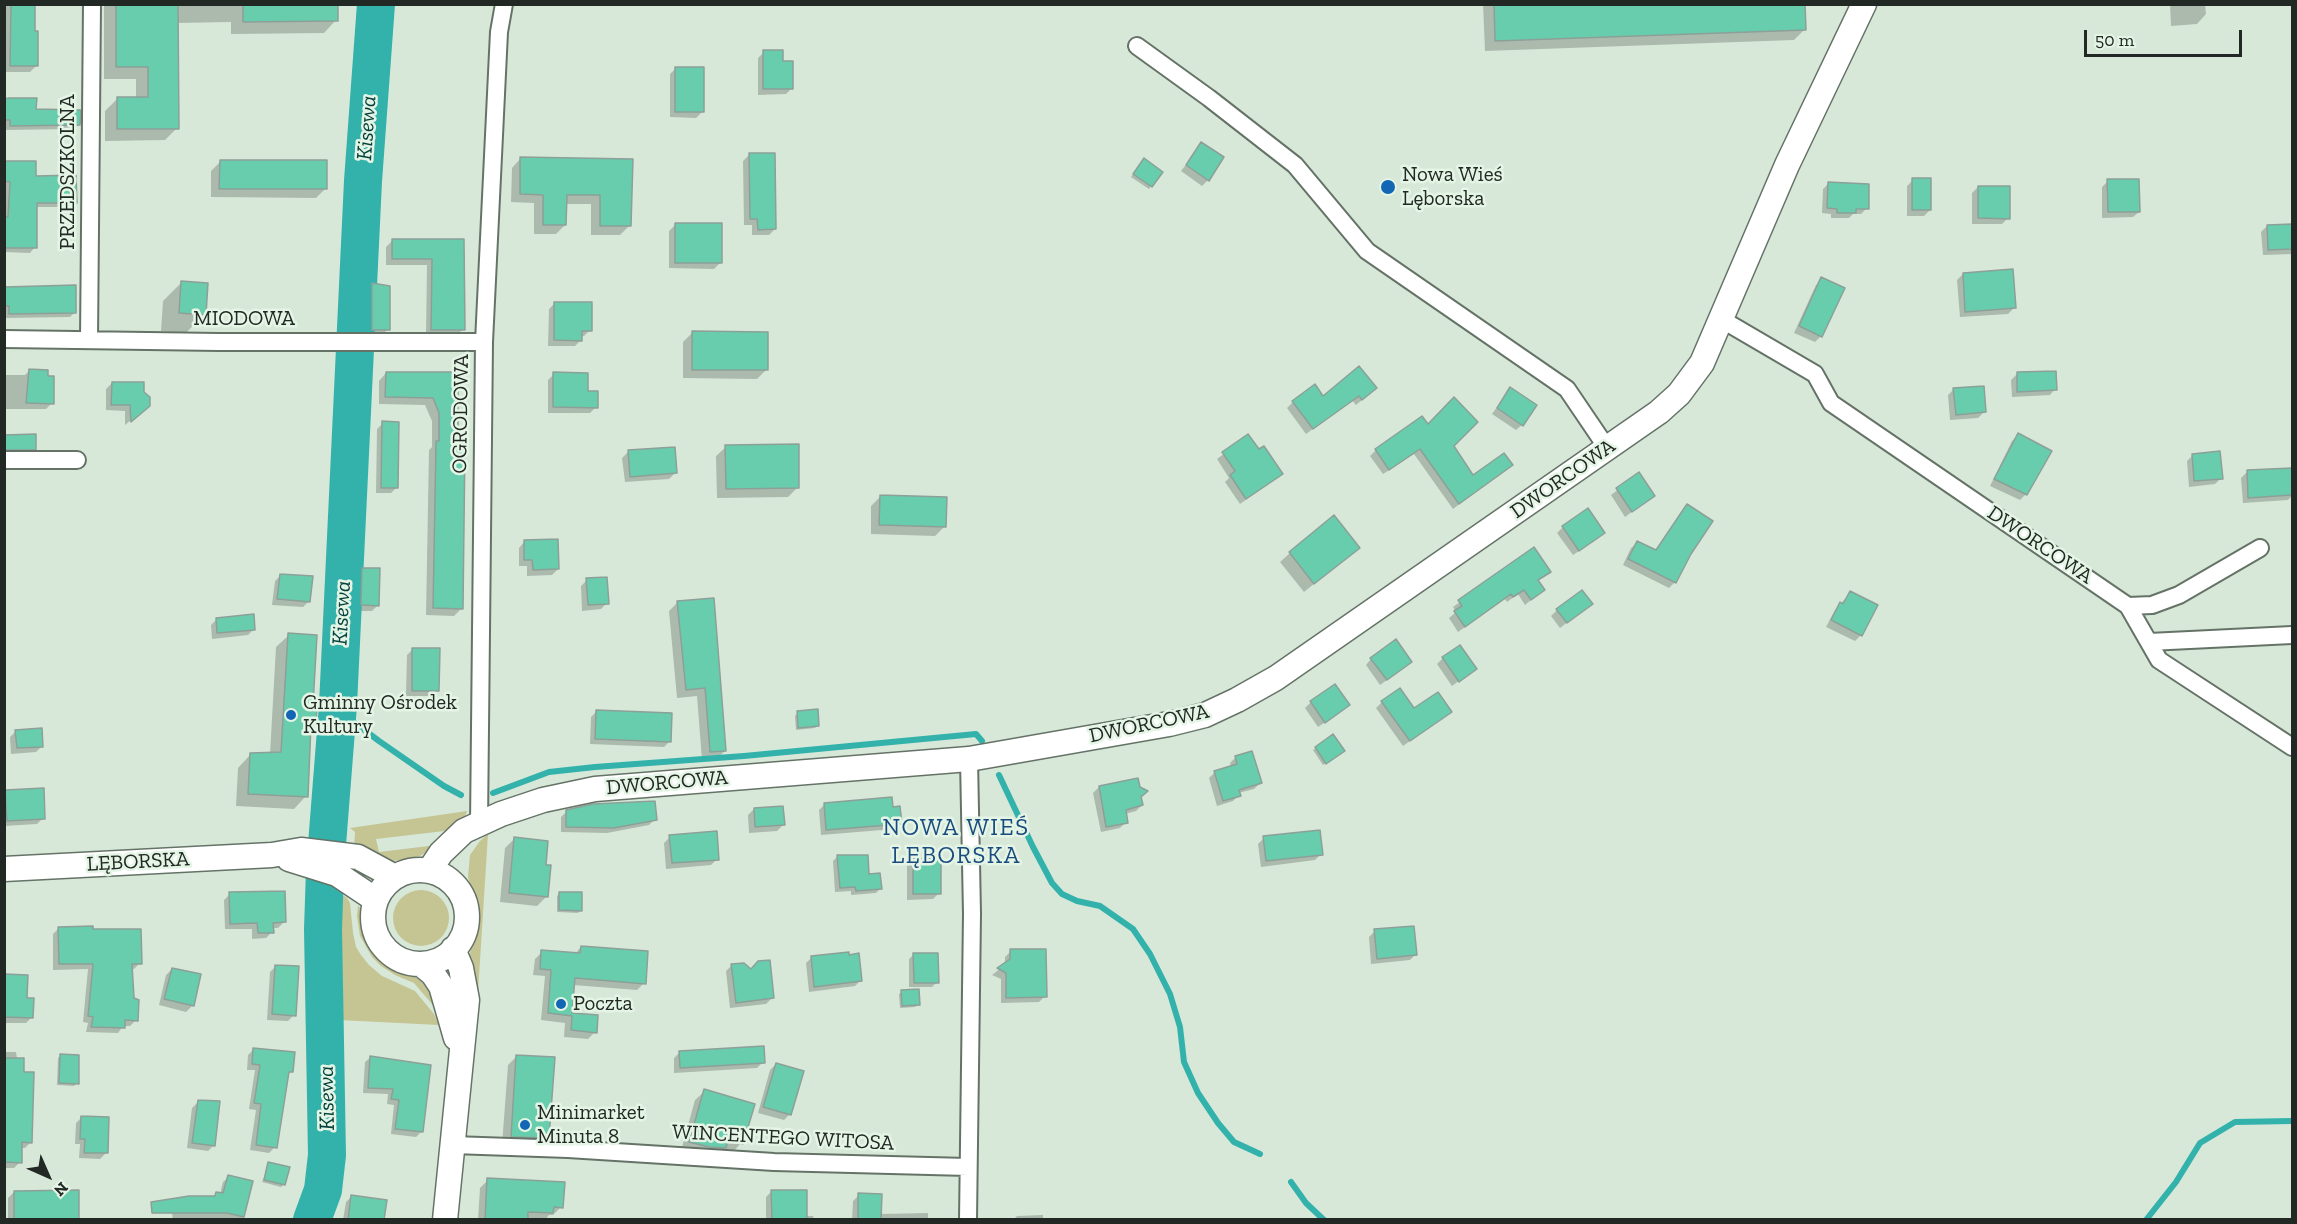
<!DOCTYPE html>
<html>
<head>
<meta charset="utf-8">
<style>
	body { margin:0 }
	#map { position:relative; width:2297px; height:1224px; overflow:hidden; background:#d7e8d9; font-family:"Zilla Slab",serif }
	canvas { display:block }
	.frame { position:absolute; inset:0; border:6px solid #222823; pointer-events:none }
	.north { position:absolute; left:18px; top:1146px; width:60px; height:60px; -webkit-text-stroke:4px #e4f5e6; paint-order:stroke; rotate:135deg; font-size:16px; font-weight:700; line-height:24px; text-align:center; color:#222823 }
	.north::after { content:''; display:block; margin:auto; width:21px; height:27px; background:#222823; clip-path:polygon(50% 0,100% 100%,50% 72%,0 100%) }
	.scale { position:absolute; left:2084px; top:30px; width:158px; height:27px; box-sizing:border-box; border:3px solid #222823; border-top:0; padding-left:8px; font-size:18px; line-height:21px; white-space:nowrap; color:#222823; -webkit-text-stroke:4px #e4f5e6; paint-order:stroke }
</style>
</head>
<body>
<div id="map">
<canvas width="2297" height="1224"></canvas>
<div class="frame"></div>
<div class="north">N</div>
<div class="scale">50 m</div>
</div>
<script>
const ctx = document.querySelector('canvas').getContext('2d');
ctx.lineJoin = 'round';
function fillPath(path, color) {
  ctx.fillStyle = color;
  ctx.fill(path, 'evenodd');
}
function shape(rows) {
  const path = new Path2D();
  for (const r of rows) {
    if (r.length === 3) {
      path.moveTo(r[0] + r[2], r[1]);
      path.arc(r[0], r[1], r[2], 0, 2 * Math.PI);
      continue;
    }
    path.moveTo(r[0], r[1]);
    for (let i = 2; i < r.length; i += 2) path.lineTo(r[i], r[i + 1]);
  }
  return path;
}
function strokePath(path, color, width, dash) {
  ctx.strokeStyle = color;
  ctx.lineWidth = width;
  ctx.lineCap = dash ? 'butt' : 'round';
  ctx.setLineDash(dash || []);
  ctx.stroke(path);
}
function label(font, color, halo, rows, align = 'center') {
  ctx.font = font + ' "Zilla Slab",serif';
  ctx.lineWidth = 5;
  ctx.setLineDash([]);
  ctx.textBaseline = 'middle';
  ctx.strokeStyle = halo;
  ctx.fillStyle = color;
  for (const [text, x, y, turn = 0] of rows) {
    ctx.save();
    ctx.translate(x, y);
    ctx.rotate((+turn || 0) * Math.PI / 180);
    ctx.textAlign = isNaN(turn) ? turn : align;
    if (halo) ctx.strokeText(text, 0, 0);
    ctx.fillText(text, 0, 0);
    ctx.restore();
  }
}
fillPath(shape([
	[467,811,464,820,453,830,376,839,379,852,437,845,420,856,405,860,388,861,354,847,355,832,350,828],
	[488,834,476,1024,468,961,478,924,478,914,468,877,470,855,480,841],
	[421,918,28],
	[341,894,347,898,350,903,353,933,356,947,361,955,369,965,382,976,415,991,434,1014,439,1025,339,1020],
	[358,905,362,911,367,937,376,953,396,970,418,978,434,994,437,1010,414,983,395,975,381,966,372,957,360,936,357,916]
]), '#c5c493');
fillPath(shape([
	[4,4,33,4,36,66,30,72,5,72],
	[104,4,336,4,336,20,324,33,231,34,231,22,176,23,177,128,165,140,105,141,105,111,117,99,136,99,136,79,104,79],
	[1483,4,1804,4,1805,29,1794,40,1485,51],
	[2170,4,2205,4,2206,14,2197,24,2171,26],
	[764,52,782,63,792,88,786,94,758,95,758,58],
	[676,68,702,112,696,118,670,117,670,74],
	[4,101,35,110,79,124,74,129,5,130],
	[1202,144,1208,180,1202,186,1181,171],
	[749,155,775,229,769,235,752,235,752,225,744,225,743,161],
	[521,158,631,161,629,226,620,235,591,235,591,204,566,204,565,225,556,234,534,234,534,203,511,202,512,168],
	[220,162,325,189,316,198,211,197,211,171],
	[4,163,75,202,70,207,35,207,35,247,30,253,4,252],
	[1141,163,1151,186,1149,189,1131,177],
	[1913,180,1930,210,1924,216,1907,216,1907,186],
	[2108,181,2139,212,2133,217,2102,218,2102,187],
	[1829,183,1867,208,1861,214,1853,214,1849,218,1831,218,1831,214,1822,213,1823,189],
	[1978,187,2008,218,2002,224,1972,224,1972,193],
	[675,225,720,263,714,269,669,268,669,231],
	[2292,225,2292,254,2263,255,2261,232,2267,226],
	[392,241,463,241,463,329,457,335,426,335,427,265,386,265,386,247],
	[1963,274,2014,308,2008,314,1960,317,1957,280],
	[1822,279,1821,336,1815,342,1794,333,1816,285],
	[182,282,204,314,186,333,161,331,163,301],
	[373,285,388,329,382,335,367,335,367,291],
	[4,288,75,312,70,317,5,318],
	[555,303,590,330,584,336,581,336,581,340,575,346,548,346,549,309],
	[693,332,766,370,757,379,683,378,683,342],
	[29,371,52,403,46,409,4,409,4,375,25,375],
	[386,373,457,374,462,608,454,616,426,615,429,450,432,447,432,421,425,405,379,404,379,381],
	[554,374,586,392,596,407,590,413,548,413,548,380],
	[2017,374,2055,389,2050,395,2012,397,2011,380],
	[112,383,142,411,125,425,125,411,106,410,106,389],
	[1510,389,1522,425,1516,430,1492,414],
	[1954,389,1984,412,1978,418,1950,420,1948,395],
	[1369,394,1356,405,1352,400,1306,434,1287,408,1293,402],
	[383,423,397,487,391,493,376,493,377,429],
	[2018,435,2026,494,2020,500,1990,486,2012,441],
	[4,436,35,449,32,451,4,451],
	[1248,436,1258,451,1282,474,1240,504,1225,482,1229,478,1217,459],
	[1452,446,1472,477,1511,465,1453,509,1414,454,1383,474,1370,456,1376,450],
	[726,447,798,487,788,497,717,498,716,456],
	[628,452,675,473,669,479,625,482,622,458],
	[2193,455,2221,478,2215,484,2189,487,2187,461],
	[2292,469,2292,496,2288,500,2243,503,2241,478,2247,472],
	[1639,474,1653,496,1625,517,1611,495],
	[881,496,945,526,935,536,871,534,871,506],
	[1688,506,1690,553,1675,582,1669,588,1623,565,1631,548,1637,543,1655,551],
	[1563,527,1597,539,1573,555,1557,533],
	[524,542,558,569,552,575,527,576,527,566,519,566,519,548],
	[1358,548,1304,592,1280,562,1290,553],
	[1533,549,1549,571,1537,581,1543,590,1525,605,1518,594,1507,602,1505,599,1458,632,1449,618,1456,612,1453,607],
	[362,569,378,605,372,611,356,611,356,575],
	[281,575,309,601,303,607,272,605,275,581],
	[587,580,607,603,601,609,582,611,581,586],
	[1851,592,1861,635,1855,641,1826,627,1835,610],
	[712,600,725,751,716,759,702,760,697,696,677,698,669,611,678,602],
	[1591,604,1560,628,1551,616,1557,610],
	[217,619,254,629,248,635,212,639,211,625],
	[289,635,315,724,309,730,306,796,294,809,236,806,238,768,250,755,270,754,276,647],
	[413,649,438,690,432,696,406,696,407,655],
	[1443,658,1475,669,1452,686,1437,664],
	[1371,659,1404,668,1380,685,1366,665],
	[1311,702,1342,711,1318,727,1305,708],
	[1382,702,1414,710,1450,712,1403,746,1376,708],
	[597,711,670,741,664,747,590,744,591,717],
	[798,713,818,725,815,728,796,730,795,716],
	[16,731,42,746,36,752,11,754,10,737],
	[1332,736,1340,753,1323,765,1313,750],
	[1236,757,1260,783,1254,789,1238,793,1239,795,1233,801,1217,806,1209,778,1215,772,1231,767,1230,763],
	[1099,787,1140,797,1142,805,1136,811,1125,814,1126,822,1120,828,1101,832,1093,793],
	[6,792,43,818,37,824,4,826],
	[825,804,892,809,900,823,894,829,821,835,819,810],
	[754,809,783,825,777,831,749,833,748,815],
	[567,811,655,819,649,825,607,833,561,832,561,817],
	[670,837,717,859,711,865,666,869,664,843],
	[1264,838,1321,854,1315,860,1261,867,1258,844],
	[514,839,544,866,546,897,537,906,500,902,505,848],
	[838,856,868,875,880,889,876,893,851,895,851,891,835,892,833,861],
	[913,860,939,893,933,899,907,900,907,866],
	[560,893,580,910,578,913,557,912,557,896],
	[230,894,284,922,278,928,272,928,272,932,266,938,252,939,252,929,225,929,224,900],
	[59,928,92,931,140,963,134,969,131,969,136,1020,130,1026,123,1026,118,1033,86,1032,88,1023,83,1022,88,969,53,970,53,934],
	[1375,931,1416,954,1410,960,1371,964,1369,937],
	[581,947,644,983,637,990,573,985,571,1014,595,1032,588,1039,564,1037,565,1023,541,1020,545,976,533,975,535,959,542,952,574,955],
	[1011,951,1045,996,1039,1002,1001,1003,1001,979,992,975,1005,965,1005,957],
	[914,954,937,982,932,987,909,987,909,959],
	[812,957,861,980,855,986,809,992,806,963],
	[732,965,751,970,772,998,766,1004,730,1008,726,971],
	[276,966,294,1015,288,1021,267,1020,270,972],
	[172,969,199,975,192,1006,186,1012,159,1005,166,975],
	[4,976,25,999,32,1017,26,1023,4,1023],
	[902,992,918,1005,915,1007,900,1008,899,994],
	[254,1049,291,1071,286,1076,275,1147,269,1153,250,1150,256,1110,249,1109,255,1070,247,1070,248,1055],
	[4,1052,16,1052,31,1142,25,1148,20,1148,20,1162,14,1168,4,1168],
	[680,1052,763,1062,757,1068,674,1073,674,1058],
	[60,1056,77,1083,74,1086,57,1085,58,1058],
	[517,1056,548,1137,539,1147,502,1145,508,1065],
	[371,1057,429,1066,421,1132,416,1137,391,1134,394,1105,387,1104,388,1094,363,1093,365,1062],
	[776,1064,790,1114,784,1120,758,1113,770,1070],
	[705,1091,741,1143,732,1153,722,1150,715,1157,681,1151,695,1100],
	[198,1102,214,1145,208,1151,187,1148,192,1108],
	[82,1117,106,1153,100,1159,79,1158,80,1144,75,1144,76,1123],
	[269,1164,284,1184,281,1187,262,1182],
	[229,1177,251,1183,242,1220,173,1220,171,1206,212,1198,217,1193,220,1194,223,1182],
	[488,1180,561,1207,553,1215,549,1215,545,1220,478,1220,480,1188],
	[772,1191,806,1216,813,1216,814,1220,766,1220,766,1197],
	[14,1192,78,1219,8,1220,8,1198],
	[859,1195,880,1214,928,1213,928,1220,852,1220,853,1201],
	[352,1196,362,1220,343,1220,346,1202],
	[1043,1215,1043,1220,1013,1220,1017,1216]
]), '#0003');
strokePath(shape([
	[338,705,351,720,379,741,444,786,461,795],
	[999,775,1033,847,1052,883,1062,894,1077,901,1100,906,1133,929,1150,954,1170,994,1180,1027,1184,1062,1198,1093,1218,1123,1234,1142,1260,1154],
	[493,793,549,772,595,767,744,756,976,734,982,741],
	[1291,1182,1306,1203,1324,1220],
	[2146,1220,2176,1182,2200,1143,2235,1122,2292,1121]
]), '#33b2ac', 6);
strokePath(shape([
	[312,1220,323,1190,327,1155,323,929,325,870,338,705,363,181,376,4]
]), '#33b2ac', 38);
const building = shape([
	[11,4,35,4,35,31,38,31,38,66,10,66,11,4],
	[116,4,178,4,179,129,117,129,117,97,148,97,148,67,116,67,116,4],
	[243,4,338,4,338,21,243,22,243,4],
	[1494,4,1805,4,1806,30,1495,41,1494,4],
	[763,50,783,50,783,61,793,61,793,89,763,89,763,50],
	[675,67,704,67,704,112,675,112,675,67],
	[9,98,37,98,36,109,81,110,80,125,10,126,10,120,4,120,4,99,9,98],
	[1201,142,1224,157,1209,181,1186,165,1201,142],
	[749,153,775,153,776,229,758,230,757,219,750,219,749,153],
	[520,157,633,159,631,226,600,226,600,195,567,195,566,225,543,225,543,195,520,194,520,157],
	[1144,158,1163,172,1152,187,1133,174,1144,158],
	[220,160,327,160,327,189,219,189,220,160],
	[4,161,36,161,36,176,76,175,77,203,37,203,37,248,5,248,5,217,8,217,10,182,4,181,4,161],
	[1912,178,1931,178,1931,210,1912,210,1912,178],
	[2107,179,2139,179,2140,212,2108,212,2107,179],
	[1828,182,1869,184,1869,209,1856,209,1856,213,1837,213,1837,209,1827,208,1828,182],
	[1978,186,2010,186,2010,219,1978,218,1978,186],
	[675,223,722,223,722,263,675,263,675,223],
	[2292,224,2292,249,2268,250,2267,225,2292,224],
	[392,239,464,239,465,330,431,330,432,259,392,259,392,239],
	[2013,269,2016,308,1965,312,1963,273,2013,269],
	[1821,277,1845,288,1822,337,1799,326,1821,277],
	[181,281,208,283,206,315,179,313,181,281],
	[372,283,390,286,390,330,372,330,372,283],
	[76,285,76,313,9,314,9,306,4,306,4,287,76,285],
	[554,302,592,302,592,331,582,331,582,341,554,340,554,302],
	[692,331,768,332,768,370,692,370,692,331],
	[1359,366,1377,388,1362,400,1359,396,1313,429,1292,401,1315,384,1323,396,1359,366],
	[29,369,48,370,48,376,54,376,54,404,26,403,29,369],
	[2056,371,2057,390,2017,392,2017,372,2056,371],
	[386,372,458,372,458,441,465,441,463,609,433,608,436,441,439,441,439,413,433,398,385,397,386,372],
	[553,372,588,373,588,391,598,391,598,408,553,407,553,372],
	[112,382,144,382,144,392,150,397,150,406,131,422,130,405,111,405,112,382],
	[1984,386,1986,412,1956,415,1953,388,1984,386],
	[1510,387,1537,405,1523,426,1497,408,1510,387],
	[1454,397,1478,422,1454,446,1473,475,1504,453,1513,465,1459,504,1420,449,1389,470,1375,449,1422,416,1428,424,1454,397],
	[382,421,399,422,398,488,381,488,382,421],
	[2018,433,2052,451,2027,495,1994,479,2018,433],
	[36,434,36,450,4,450,4,435,36,434],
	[1248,434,1259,449,1264,446,1283,474,1246,499,1230,475,1235,471,1222,452,1248,434],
	[799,444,799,488,726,489,725,445,799,444],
	[675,447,677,473,630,477,628,450,675,447],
	[2220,451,2223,479,2194,481,2192,454,2220,451],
	[2292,468,2292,495,2248,498,2247,470,2292,468],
	[1639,472,1655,496,1632,512,1616,488,1639,472],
	[880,495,947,497,946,527,879,525,880,495],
	[1687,504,1713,521,1691,554,1676,583,1628,559,1637,541,1656,550,1687,504],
	[1588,508,1605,533,1579,551,1562,526,1588,508],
	[1334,515,1360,548,1314,584,1289,552,1334,515],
	[558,539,559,569,533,570,532,560,524,560,524,540,558,539],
	[1534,547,1551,572,1538,580,1545,590,1531,600,1524,590,1513,597,1511,594,1465,627,1454,611,1462,606,1458,600,1534,547],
	[362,568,380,568,379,606,361,605,362,568],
	[280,574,313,576,310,602,277,599,280,574],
	[607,577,609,604,588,605,586,578,607,577],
	[1582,590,1593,604,1567,623,1556,609,1582,590],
	[1850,591,1878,605,1862,636,1831,620,1840,602,1843,604,1850,591],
	[714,598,726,751,710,752,705,688,686,690,677,601,714,598],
	[254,614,255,630,217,633,216,618,254,614],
	[288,633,317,635,313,705,317,706,316,725,311,724,308,797,248,794,250,753,281,752,288,633],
	[1396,639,1412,662,1387,680,1370,658,1396,639],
	[1460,645,1477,669,1459,682,1442,657,1460,645],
	[412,648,440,648,439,691,412,691,412,648],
	[1335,684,1350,705,1325,723,1310,701,1335,684],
	[1400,688,1414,708,1438,692,1452,712,1410,741,1381,701,1400,688],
	[818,709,819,726,798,728,797,711,818,709],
	[596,710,672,713,671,742,595,739,596,710],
	[42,728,43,747,17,748,15,730,42,728],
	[1333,734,1345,751,1326,764,1315,747,1333,734],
	[1252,751,1262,783,1239,790,1241,796,1223,801,1214,771,1237,764,1235,756,1252,751],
	[1138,778,1140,787,1148,791,1141,797,1143,805,1126,810,1128,823,1106,827,1099,786,1138,778],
	[44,788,45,819,7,821,5,790,44,788],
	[892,797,893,807,900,806,902,824,826,830,824,803,892,797],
	[655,801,657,820,614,828,566,827,566,810,593,804,655,801],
	[783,806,785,825,755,827,754,808,783,806],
	[1320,830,1323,855,1266,861,1263,836,1320,830],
	[717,831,719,860,672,863,669,835,717,831],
	[514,837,548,841,546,865,551,865,548,897,509,893,514,837],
	[837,855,868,855,869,874,880,873,882,889,856,891,855,887,840,888,837,855],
	[941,858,941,894,913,894,913,859,941,858],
	[285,891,286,922,273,923,274,933,258,933,257,923,230,924,229,892,285,891],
	[559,892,582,892,582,911,559,910,559,892],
	[93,926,93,929,141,929,142,964,132,964,134,998,139,1000,138,1021,125,1020,125,1028,91,1027,93,1017,88,1016,93,964,59,964,58,927,93,926],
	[1414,926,1417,955,1377,959,1374,929,1414,926],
	[581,946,648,951,646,984,575,978,572,1013,598,1015,597,1033,571,1030,572,1016,548,1013,551,970,540,969,541,950,580,953,581,946],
	[1010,949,1046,949,1047,997,1006,998,1006,973,997,968,1010,959,1010,949],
	[849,952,849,955,859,953,862,981,814,987,811,956,849,952],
	[913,953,938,953,939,983,914,983,913,953],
	[770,960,774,998,736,1003,731,964,744,963,751,969,758,961,770,960],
	[275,965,299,966,296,1016,272,1014,275,965],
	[172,968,201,974,194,1006,164,999,172,968],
	[4,974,28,975,27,998,34,998,33,1018,4,1017,4,974],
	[919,989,920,1005,902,1006,901,990,919,989],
	[764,1046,765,1063,680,1068,679,1051,764,1046],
	[253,1048,295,1052,293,1072,289,1072,277,1148,256,1145,261,1104,254,1103,260,1065,252,1064,253,1048],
	[60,1054,79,1055,79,1084,59,1083,60,1054],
	[516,1055,555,1057,549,1138,511,1137,516,1055],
	[370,1056,431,1065,423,1132,395,1129,399,1100,391,1099,393,1089,368,1088,370,1056],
	[4,1058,24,1058,24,1072,34,1072,32,1143,22,1142,22,1163,4,1162,4,1058],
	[776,1063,804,1071,791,1115,763,1107,776,1063],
	[704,1089,755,1104,743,1144,728,1140,726,1148,709,1147,689,1142,704,1089],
	[198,1100,220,1101,215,1146,192,1143,198,1100],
	[81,1116,109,1117,108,1153,84,1153,85,1139,80,1139,81,1116],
	[268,1162,290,1167,285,1185,264,1180,268,1162],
	[228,1175,253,1181,244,1217,227,1213,152,1213,151,1202,189,1196,215,1196,216,1192,223,1193,228,1175],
	[487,1178,565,1182,563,1208,554,1207,553,1213,528,1212,528,1220,485,1220,487,1178],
	[79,1190,79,1219,14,1219,14,1191,79,1190],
	[771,1190,807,1190,807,1220,772,1220,771,1190],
	[858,1193,882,1194,881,1220,858,1220,858,1193],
	[351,1195,387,1200,384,1220,348,1220,351,1195]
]);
fillPath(building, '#68cdac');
strokePath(building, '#8ca098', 1.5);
const street = shape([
	[1137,46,1209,98,1295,165,1367,251,1567,389,1607,448],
	[1721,319,1815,374,1831,403,2128,606,2152,605,2179,595,2260,548],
	[4,339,219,342,484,342],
	[89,340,92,4],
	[4,460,77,460],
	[2128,606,2159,660,2292,747],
	[2149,642,2292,635],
	[479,824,484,342,499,32,504,4],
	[453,1145,568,1149,774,1162,968,1167],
	[968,1220,972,914,969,759]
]);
const secondary = shape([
	[289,859,337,874,376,900],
	[4,869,272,855,301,850,358,857,395,877],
	[420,917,47],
	[429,871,441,853,464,831,501,814,543,800,595,789,969,759,1169,724,1205,715,1237,700,1276,678,1659,412,1679,394,1702,363,1787,165,1864,4],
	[421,964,433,974,441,986,456,1038],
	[445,1220,467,1000,461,968,453,949]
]);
strokePath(street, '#657367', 20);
strokePath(secondary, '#657367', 27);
strokePath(street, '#fff', 16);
strokePath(secondary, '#fff', 24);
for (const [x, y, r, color] of [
	[1388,187,8,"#1266b4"],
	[291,715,6,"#1266b4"],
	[561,1004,6,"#1266b4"],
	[525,1125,6,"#1266b4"]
]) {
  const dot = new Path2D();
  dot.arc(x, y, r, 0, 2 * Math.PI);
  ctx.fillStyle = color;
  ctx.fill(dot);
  strokePath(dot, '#e4f5e6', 2);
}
label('21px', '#222823', '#e4f5e6', [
	["PRZEDSZKOLNA",68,172,-90],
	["MIODOWA",244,319],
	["OGRODOWA",461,414,-89],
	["DWORCOWA",1563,479,-35],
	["DWORCOWA",2040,545,34],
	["DWORCOWA",1149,724,-12],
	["DWORCOWA",667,783,-5],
	["LĘBORSKA",138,862,-3],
	["WINCENTEGO WITOSA",783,1138,3]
]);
label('21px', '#222823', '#e4f5e6', [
	["Nowa Wieś",1402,175],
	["Lęborska",1402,199],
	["Gminny Ośrodek",303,703],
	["Kultury",303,727],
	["Poczta",573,1004],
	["Minimarket",537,1113],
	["Minuta 8",537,1137]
], 'left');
label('italic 22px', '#043f3c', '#e4f5e6', [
	["Kisewa",367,128,-86],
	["Kisewa",342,613,-87],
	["Kisewa",327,1098,-91]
]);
ctx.letterSpacing = '1.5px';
label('24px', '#1a4b7e', '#e4f5e6', [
	["NOWA WIEŚ",956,828],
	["LĘBORSKA",956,856]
]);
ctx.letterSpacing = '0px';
</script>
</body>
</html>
